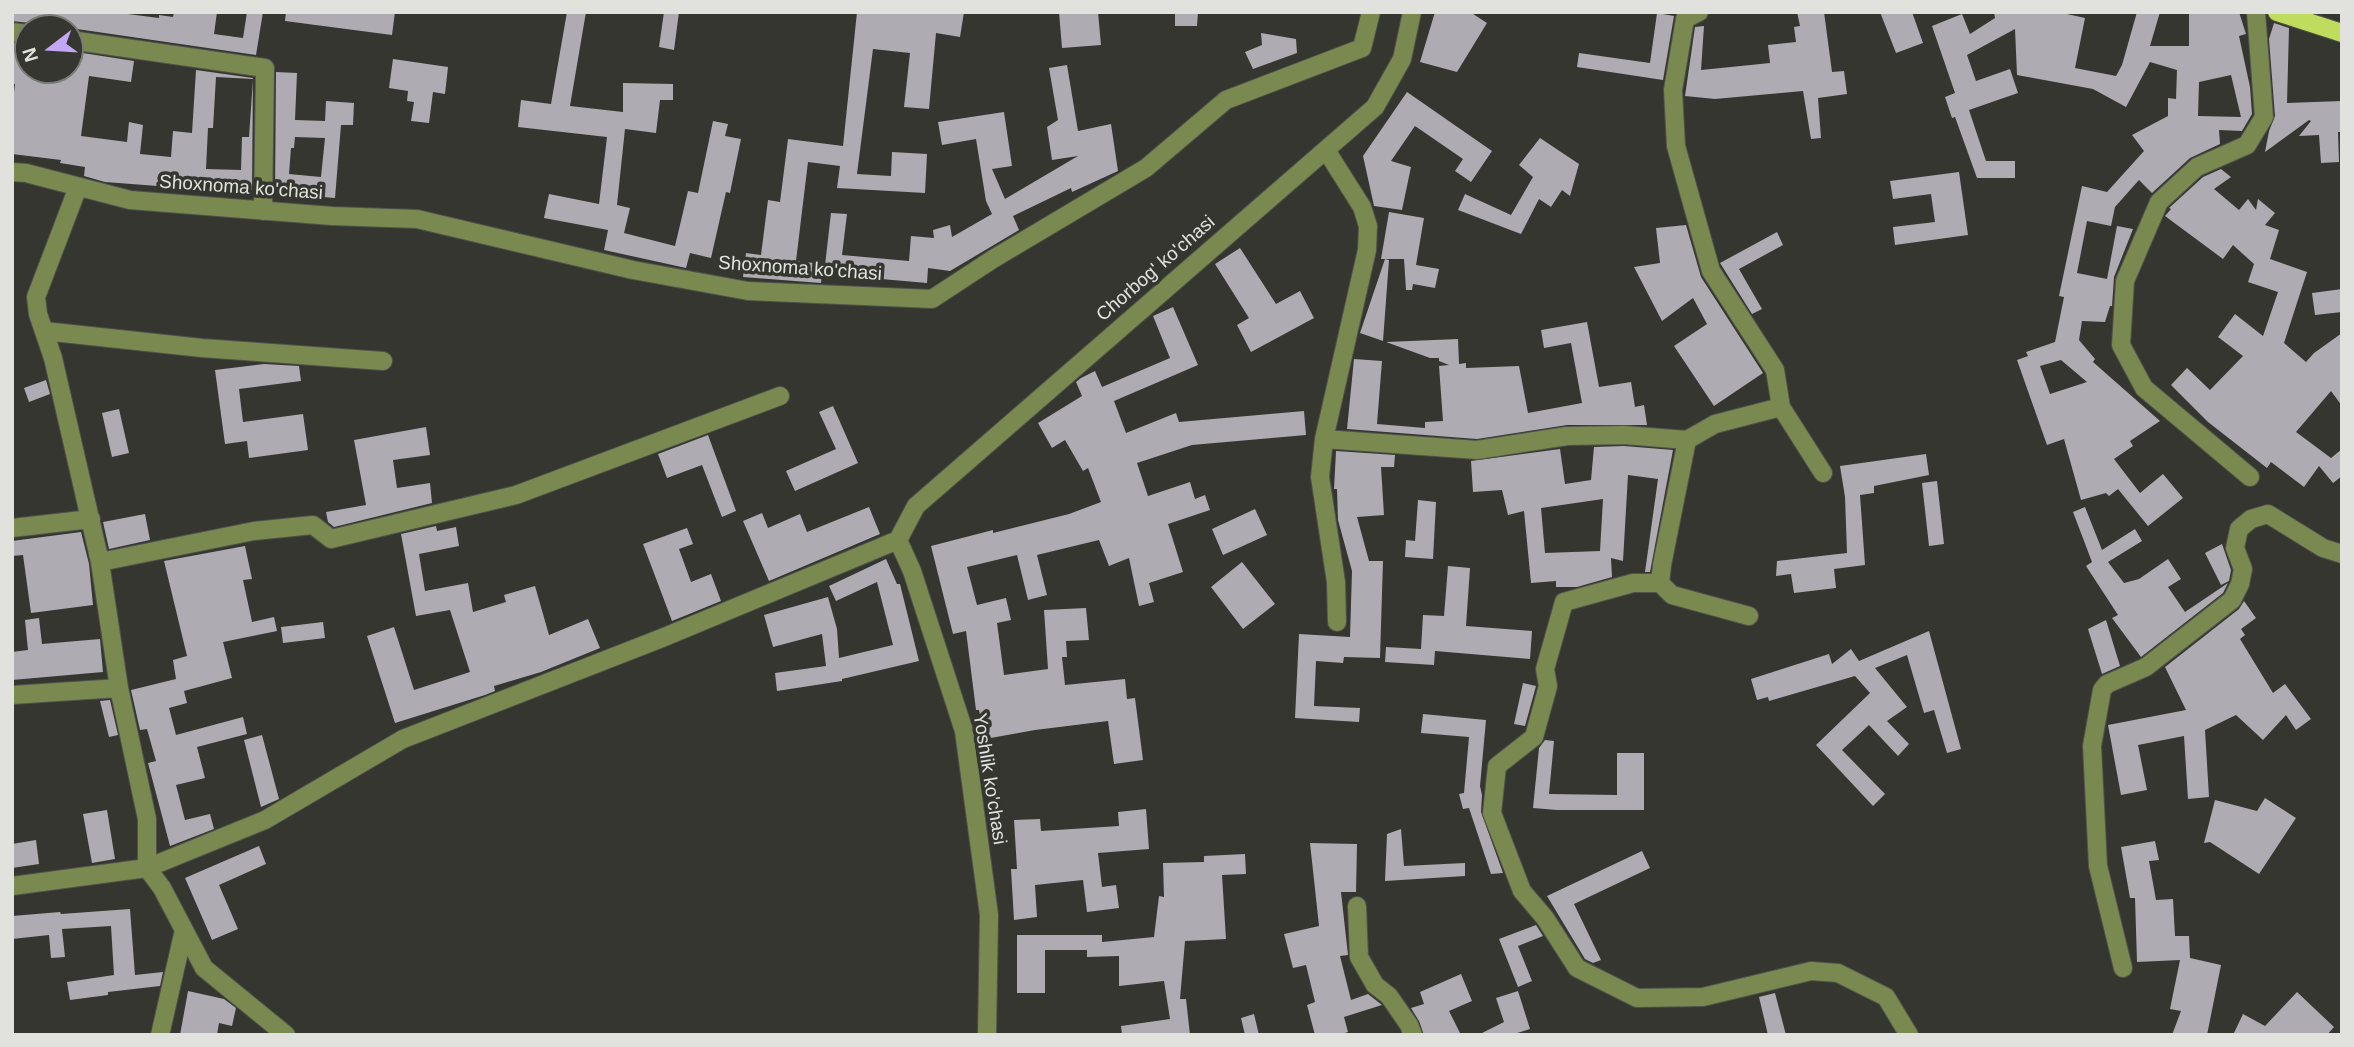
<!DOCTYPE html>
<html>
<head>
<meta charset="utf-8">
<style>
	body { margin:0 }
	#map { position:relative; width:2354px; height:1047px; overflow:hidden; background:#34362f; font-family:Helvetica,sans-serif }
	canvas { display:block }
	.frame { position:absolute; inset:0; border:14px solid #e1e2de; pointer-events:none }
	.north { position:absolute; left:14px; top:14px; width:70px; height:70px; box-sizing:border-box; background:#34362f; border:2px solid #797b75; border-radius:50%; rotate:253deg; font-size:19px; font-weight:700; line-height:28px; text-align:center; color:#e1e2de }
	.north::after { content:''; display:block; margin:auto; width:24px; height:32px; background:#c3a7f2; clip-path:polygon(50% 0,100% 100%,50% 72%,0 100%) }
</style>
</head>
<body>
<div id="map">
<canvas width="2354" height="1047"></canvas>
<div class="frame"></div>
<div class="north">N</div>
</div>
<script>
const ctx = document.querySelector('canvas').getContext('2d');
ctx.lineJoin = 'round';
function fillPath(path, color) {
  ctx.fillStyle = color;
  ctx.fill(path, 'evenodd');
}
function shape(rows) {
  const path = new Path2D();
  for (const r of rows) {
    path.moveTo(r[0], r[1]);
    for (let i = 2; i < r.length; i += 2) path.lineTo(r[i], r[i + 1]);
  }
  return path;
}
function strokePath(path, color, width, dash) {
  ctx.strokeStyle = color;
  ctx.lineWidth = width;
  ctx.lineCap = dash ? 'butt' : 'round';
  ctx.setLineDash(dash || []);
  ctx.stroke(path);
}
function label(font, color, halo, rows, align = 'center') {
  ctx.font = font + ' Helvetica,sans-serif';
  ctx.lineWidth = 7;
  ctx.setLineDash([]);
  ctx.textBaseline = 'middle';
  ctx.strokeStyle = halo;
  ctx.fillStyle = color;
  for (const [text, x, y, turn = 0] of rows) {
    ctx.save();
    ctx.translate(x, y);
    ctx.rotate((+turn || 0) * Math.PI / 180);
    ctx.textAlign = isNaN(turn) ? turn : align;
    if (halo) ctx.strokeText(text, 0, 0);
    ctx.fillText(text, 0, 0);
    ctx.restore();
  }
}
fillPath(shape([
	[12,12,112,12,159,18,159,15,173,17,174,12,217,12,214,34,243,38,247,12,263,12,256,55,70,28,37,28,30,23,12,21],
	[286,12,395,12,392,35,285,21],
	[567,12,586,12,570,106,623,112,623,83,673,84,673,100,660,100,656,133,625,129,617,205,630,208,624,233,675,246,688,191,698,193,713,121,728,124,725,136,741,139,730,193,726,192,711,258,690,253,686,268,604,250,608,230,544,218,549,194,599,204,607,137,518,127,521,100,551,104],
	[664,12,679,12,674,50,659,47],
	[857,12,964,12,960,37,936,33,929,109,904,107,910,53,873,49,857,174,891,176,892,152,927,154,925,193,837,188,840,166,808,162,796,261,823,264,821,283,743,277,746,253,761,255,768,200,780,202,788,139,843,146],
	[1059,12,1098,12,1101,45,1062,48],
	[1175,12,1198,12,1197,26,1175,26],
	[1435,12,1470,12,1487,23,1457,72,1420,62],
	[1797,12,1824,12,1832,72,1844,71,1847,94,1818,98,1821,138,1811,139,1803,91,1715,99,1685,96,1695,27,1704,26,1701,70,1770,63,1768,45,1796,42,1794,27,1800,26],
	[1880,12,1912,12,1923,43,1896,53],
	[1994,12,2058,12,2085,18,2075,68,2116,76,2122,65,2137,12,2160,12,2150,46,2189,46,2189,12,2239,12,2246,34,2239,36,2250,87,2252,114,2242,131,2219,130,2220,144,2190,158,2152,193,2139,180,2115,207,2111,226,2087,221,2077,273,2107,279,2117,226,2133,229,2114,277,2112,306,2110,306,2105,322,2082,321,2079,340,2095,359,2093,362,2160,421,2130,441,2133,446,2114,459,2140,493,2163,474,2183,498,2148,526,2118,489,2109,496,2106,493,2081,500,2064,439,2047,445,2017,360,2028,356,2026,352,2055,342,2064,297,2059,296,2082,186,2107,192,2144,151,2132,135,2168,116,2168,98,2176,99,2177,70,2150,62,2126,107,2093,89,2017,75,2015,29,1967,55,1976,81,2010,69,2018,93,1969,110,1986,161,2015,161,2015,178,1977,178,1955,117,1952,118,1945,97,1955,93,1932,26,1962,14,1970,34,1995,18],
	[2231,75,2241,117,2198,116,2199,82],
	[2061,360,2087,382,2050,394,2040,366],
	[1657,13,1674,16,1663,80,1577,67,1579,53,1650,63],
	[2274,23,2289,28,2287,103,2342,101,2342,132,2338,132,2339,162,2321,163,2319,135,2299,136,2311,121,2309,120,2265,152,2269,131,2275,116,2269,39],
	[1261,33,1296,39,1297,53,1253,69,1245,52,1262,45],
	[12,43,28,45,28,70,70,70,70,51,134,61,131,82,89,76,81,136,127,142,129,122,143,125,140,154,171,157,173,131,192,133,196,70,253,78,252,190,184,188,105,182,84,176,85,167,60,163,61,160,12,154,12,109,15,84,12,84],
	[216,77,253,79,249,137,242,137,241,170,206,169,208,128,213,128],
	[393,59,448,67,445,94,433,92,429,123,411,121,414,102,407,101,408,91,389,88],
	[1067,65,1078,131,1111,124,1118,171,1072,192,1071,188,1013,216,1019,230,950,271,928,268,927,283,824,274,831,213,847,214,842,255,909,261,911,236,934,238,933,230,950,225,952,237,992,214,986,201,976,139,942,145,938,122,1004,112,1012,166,992,169,1005,199,1078,156,1052,160,1047,127,1058,120,1049,68],
	[276,72,297,73,295,120,325,121,326,101,354,103,353,125,341,125,335,198,275,193],
	[295,137,325,138,321,177,289,174,291,148,294,148],
	[1407,92,1492,151,1471,182,1455,171,1463,159,1415,126,1391,161,1411,167,1402,210,1374,206,1363,156],
	[1540,138,1579,164,1570,196,1562,190,1551,207,1539,199,1521,234,1458,210,1465,194,1511,215,1533,177,1519,165],
	[2221,169,2231,177,2214,189,2239,210,2248,199,2256,210,2258,199,2275,213,2265,225,2279,230,2270,259,2307,272,2284,343,2306,362,2314,353,2342,333,2342,406,2331,391,2296,432,2331,458,2342,449,2342,476,2333,483,2319,466,2304,487,2271,462,2267,468,2208,422,2171,385,2187,368,2210,390,2243,356,2218,337,2235,314,2263,336,2278,292,2248,282,2254,264,2233,245,2223,259,2165,216,2171,209,2169,208,2203,177],
	[1959,172,1968,235,1895,245,1893,227,1935,222,1931,194,1893,199,1890,181],
	[1389,212,1424,218,1416,265,1439,269,1435,288,1413,284,1412,290,1406,290,1404,259,1381,259],
	[1686,225,1701,277,1763,373,1714,406,1674,346,1707,324,1693,298,1662,321,1634,267,1660,263,1656,228],
	[1777,232,1783,245,1739,269,1762,309,1752,314,1720,263],
	[1240,248,1276,304,1300,291,1314,318,1251,352,1237,325,1249,318,1215,264],
	[1385,259,1389,260,1383,341,1360,333],
	[2342,289,2342,312,2315,315,2312,293],
	[1173,307,1198,365,1114,401,1126,433,1176,413,1179,422,1304,411,1306,435,1192,445,1137,463,1148,496,1190,482,1195,499,1205,495,1210,510,1168,524,1183,572,1149,583,1154,602,1139,606,1129,558,1109,566,1099,540,1037,555,1047,595,1028,600,1017,555,967,567,977,605,1006,598,1011,620,997,623,1004,675,1048,669,1044,610,1086,608,1089,640,1066,641,1067,657,1062,657,1065,685,1125,679,1127,699,1135,698,1143,760,1114,764,1108,721,1035,730,985,739,979,710,976,710,966,631,953,634,931,546,993,530,993,533,1069,514,1101,502,1088,468,1083,471,1065,440,1052,448,1038,423,1082,396,1076,382,1081,378,1095,371,1102,387,1170,358,1153,316],
	[1587,322,1599,387,1631,382,1635,407,1644,405,1647,425,1567,425,1477,439,1347,429,1354,359,1382,361,1377,424,1425,428,1425,422,1443,421,1439,366,1449,365,1439,361,1439,358,1430,358,1386,342,1458,339,1459,364,1466,363,1466,368,1519,366,1528,413,1582,403,1571,343,1544,348,1541,330],
	[264,364,299,366,301,381,239,389,243,422,303,414,308,450,249,458,247,441,225,444,215,370],
	[46,380,50,394,29,402,24,388],
	[833,406,858,463,795,491,786,471,836,449,819,412],
	[119,409,129,453,112,457,102,413],
	[426,427,430,455,393,460,397,488,430,483,432,503,334,527,328,522,326,512,366,505,354,440],
	[708,435,736,511,722,517,702,465,667,478,658,454],
	[1624,446,1673,450,1650,572,1645,572,1658,479,1628,475,1623,561,1611,558,1612,577,1577,587,1556,587,1556,581,1531,583,1524,511,1508,515,1502,490,1473,492,1471,461,1560,449,1565,484,1591,480,1594,447],
	[1603,499,1600,551,1545,553,1541,508],
	[1336,451,1395,455,1394,467,1381,467,1384,515,1357,517,1369,561,1383,561,1380,658,1344,657,1343,663,1316,661,1314,706,1360,708,1359,722,1295,718,1299,634,1350,637,1352,571,1338,520,1337,489,1334,489],
	[1926,454,1929,475,1874,486,1874,493,1860,495,1865,565,1834,569,1836,588,1794,593,1791,574,1776,576,1777,561,1847,553,1845,497,1840,466],
	[1937,481,1944,544,1929,546,1922,483],
	[1418,500,1436,502,1433,559,1405,557,1406,540,1415,541],
	[869,507,880,534,769,581,743,521,762,513,768,528,800,514,807,532],
	[2085,507,2102,550,2135,529,2142,541,2108,562,2124,583,2139,579,2168,559,2181,579,2168,587,2185,612,2228,583,2223,593,2141,657,2112,618,2118,615,2086,566,2092,562,2073,512],
	[1255,509,1267,535,1223,555,1212,529],
	[145,514,150,540,109,549,103,522],
	[436,526,437,531,456,527,459,546,419,554,425,591,468,583,473,612,506,602,504,595,535,586,549,635,588,619,600,648,541,672,494,686,495,691,485,695,395,723,367,636,394,627,414,690,470,672,450,610,416,616,401,534],
	[687,528,693,544,679,549,691,582,711,574,721,601,672,621,643,544],
	[81,532,89,564,93,605,31,613,23,555,12,556,12,541],
	[2222,544,2231,570,2229,581,2221,585,2205,553],
	[245,546,252,579,243,580,252,622,274,617,277,631,223,642,232,678,184,691,187,703,169,708,176,735,243,717,247,734,197,747,205,778,176,785,185,820,210,814,214,829,170,846,148,763,156,761,147,729,140,730,131,690,176,679,173,660,187,656,164,561],
	[886,559,897,584,900,584,919,661,842,679,842,681,777,691,775,673,826,666,822,634,773,647,764,615,828,597,837,629,839,658,893,645,877,582,836,601,829,586],
	[1242,562,1275,604,1243,629,1211,587],
	[1448,566,1470,568,1466,626,1532,631,1530,659,1435,651,1434,665,1385,662,1386,647,1421,649,1423,615,1444,616],
	[2244,601,2256,618,2241,629,2245,635,2240,639,2273,693,2285,684,2311,719,2296,730,2286,715,2263,740,2236,715,2205,730,2209,797,2188,799,2184,736,2138,745,2147,790,2121,795,2108,725,2186,710,2165,667,2239,609],
	[39,618,42,644,100,639,103,672,12,680,12,652,28,650,25,620],
	[2106,620,2120,666,2102,674,2088,629],
	[323,622,325,638,283,643,281,627],
	[1929,631,1961,749,1947,753,1934,710,1924,713,1907,655,1875,668,1907,707,1887,721,1909,744,1898,756,1869,725,1842,750,1885,794,1873,806,1816,745,1870,693,1855,676,1769,701,1768,697,1757,700,1751,679,1829,654,1832,664,1851,649,1859,661],
	[1523,683,1536,686,1525,726,1514,724],
	[110,700,118,735,109,737,100,701],
	[1423,714,1486,720,1480,786,1482,795,1481,812,1503,873,1491,874,1469,808,1463,809,1459,794,1464,793,1469,737,1421,733],
	[262,735,279,799,261,807,244,740],
	[1545,740,1554,741,1549,794,1617,795,1617,753,1644,753,1644,810,1557,810,1533,808,1539,748],
	[2265,798,2296,818,2259,874,2210,842,2204,843,2215,800,2257,811],
	[1146,809,1149,849,1098,853,1102,887,1116,885,1119,908,1087,912,1083,880,1035,885,1037,917,1014,920,1011,869,1017,869,1014,820,1040,819,1041,831,1119,826,1118,812],
	[107,810,115,859,92,863,83,814],
	[1401,829,1404,866,1465,863,1465,876,1385,881,1387,834],
	[36,840,39,864,12,868,12,844],
	[2155,841,2159,860,2149,861,2156,900,2173,899,2175,936,2189,936,2190,958,2221,965,2207,1035,2172,1035,2181,1011,2170,1009,2180,960,2137,962,2135,898,2130,898,2121,847],
	[1310,843,1357,844,1356,892,1341,892,1348,955,1340,956,1351,1000,1368,994,1382,1005,1344,1017,1348,1032,1339,1035,1315,1035,1307,1005,1315,1002,1306,965,1293,968,1284,934,1319,926],
	[259,846,266,864,219,885,238,929,212,940,185,878],
	[1642,851,1650,868,1574,904,1601,960,1593,963,1585,959,1547,896],
	[1245,854,1246,874,1222,875,1226,939,1185,941,1180,999,1186,999,1190,1035,1122,1035,1121,1026,1170,1019,1164,981,1119,986,1119,956,1087,957,1087,950,1045,950,1045,993,1017,993,1017,935,1102,935,1102,942,1154,937,1159,896,1164,897,1163,863,1204,862,1204,856],
	[130,909,135,975,163,972,160,986,108,992,108,995,70,1000,67,982,114,975,111,926,62,929,65,957,51,958,49,935,12,939,12,916,60,912,61,914],
	[1536,925,1543,936,1518,946,1532,981,1518,987,1499,939],
	[1461,974,1472,1001,1449,1011,1461,1035,1424,1035,1419,1021,1411,1008,1424,1004,1420,992],
	[188,991,224,999,236,1008,232,1026,219,1023,217,1035,180,1035],
	[1518,991,1530,1029,1511,1035,1478,1035,1504,1022,1496,998],
	[2297,992,2334,1027,2327,1035,2233,1035,2243,1014,2265,1026],
	[1775,993,1786,1035,1768,1035,1759,997],
	[1254,1014,1259,1035,1245,1035,1241,1018]
]), '#aeabb3');
const minor = shape([
	[1699,12,1685,19,1673,90,1676,146,1711,271,1775,370,1781,407],
	[12,32,28,34],
	[70,40,265,68,263,211],
	[1326,150,1362,207,1368,226,1367,250,1324,439,1320,477,1336,582,1337,622],
	[12,172,26,173,130,200,332,216,417,219,633,270,748,291,932,299,993,259,1146,168,1226,100,1362,48,1371,12],
	[78,187,36,297,38,314,53,358,100,562,119,688,147,819,147,868,265,820,403,739,662,638,898,540],
	[44,331,202,348,383,361],
	[1324,439,1477,450,1567,436,1624,435,1687,440],
	[1823,473,1781,407,1715,424,1687,440,1662,565,1660,583,1633,583,1564,602,1545,669,1548,686,1534,737,1497,766,1492,813,1522,891,1545,918,1577,968,1637,998,1703,997,1811,971,1838,973,1886,997,1909,1035],
	[2250,477,2144,388,2121,345,2125,281,2159,202,2197,167,2247,145,2264,117,2256,12],
	[12,528,91,519],
	[898,540,916,506,1375,107,1402,59,1412,12],
	[898,540,912,571,964,731,989,915,987,1035],
	[100,562,254,531,313,525,331,539,516,495,780,396],
	[1660,583,1672,595,1749,616],
	[12,695,119,688],
	[12,886,147,868,162,888,204,968,286,1035],
	[1357,906,1359,957,1375,985,1389,996,1409,1025,1413,1035],
	[2123,968,2098,866,2092,746,2102,690,2107,684,2146,667,2232,600,2240,584,2243,569,2235,548,2239,529,2251,519,2268,514,2323,548,2342,554],
	[160,1035,184,930]
]);
const major = shape([
	[2277,12,2342,33]
]);
strokePath(minor, '#50524b', 20);
strokePath(major, '#50524b', 20);
strokePath(minor, '#7a894f', 18);
strokePath(major, '#c0dc5e', 18);
label('19px', '#e1e2de', '#34362f', [
	["Shoxnoma ko'chasi",241,188,4],
	["Shoxnoma ko'chasi",800,269,4],
	["Chorbog' ko'chasi",1156,269,-41],
	["Yoshlik ko'chasi",989,779,81]
]);
</script>
</body>
</html>
